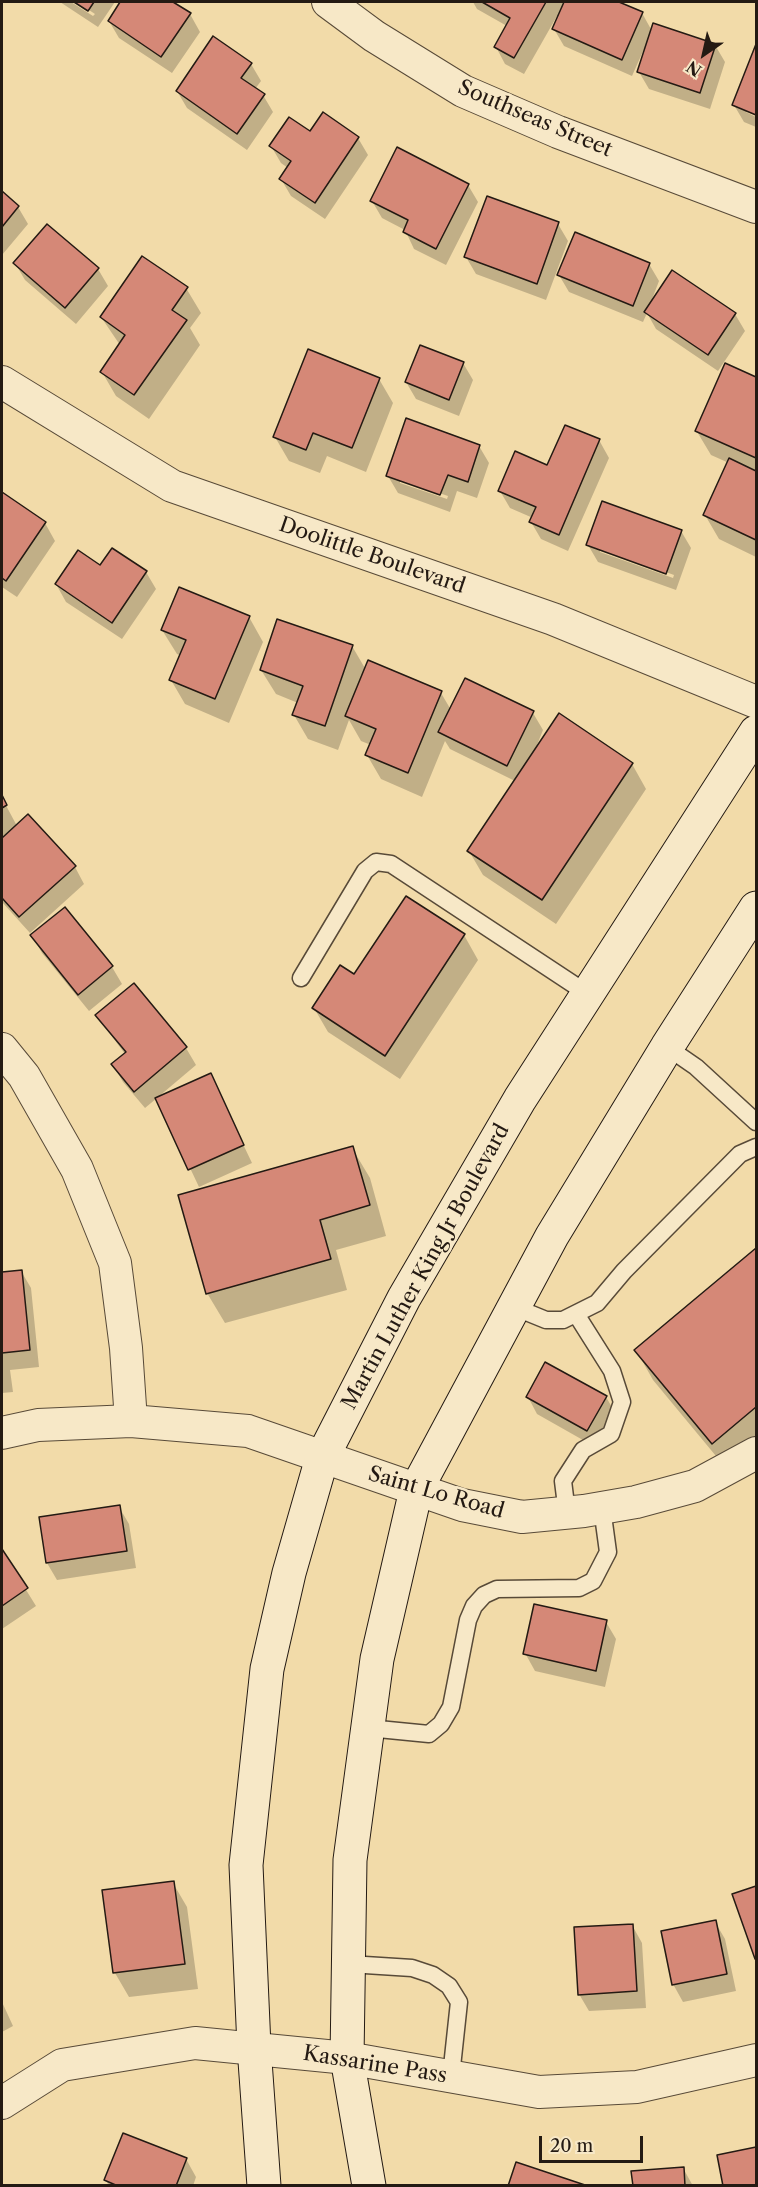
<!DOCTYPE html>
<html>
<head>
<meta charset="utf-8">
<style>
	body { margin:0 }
	#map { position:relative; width:758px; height:2187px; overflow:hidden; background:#f2dba9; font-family:"Libre Caslon Text",serif }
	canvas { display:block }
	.frame { position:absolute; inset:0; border:3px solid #241a13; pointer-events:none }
	.north { position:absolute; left:674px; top:24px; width:60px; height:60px; -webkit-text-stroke:4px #f7e8c7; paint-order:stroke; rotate:214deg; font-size:16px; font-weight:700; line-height:24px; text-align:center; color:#241a13 }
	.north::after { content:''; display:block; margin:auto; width:21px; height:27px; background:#241a13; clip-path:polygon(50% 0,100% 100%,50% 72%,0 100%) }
	.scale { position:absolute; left:539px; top:2136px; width:104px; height:27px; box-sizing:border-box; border:3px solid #241a13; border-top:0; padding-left:8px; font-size:18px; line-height:21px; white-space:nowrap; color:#241a13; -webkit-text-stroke:4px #f7e8c7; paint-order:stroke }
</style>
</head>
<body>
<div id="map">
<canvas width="758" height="2187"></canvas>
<div class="frame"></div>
<div class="north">N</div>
<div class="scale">20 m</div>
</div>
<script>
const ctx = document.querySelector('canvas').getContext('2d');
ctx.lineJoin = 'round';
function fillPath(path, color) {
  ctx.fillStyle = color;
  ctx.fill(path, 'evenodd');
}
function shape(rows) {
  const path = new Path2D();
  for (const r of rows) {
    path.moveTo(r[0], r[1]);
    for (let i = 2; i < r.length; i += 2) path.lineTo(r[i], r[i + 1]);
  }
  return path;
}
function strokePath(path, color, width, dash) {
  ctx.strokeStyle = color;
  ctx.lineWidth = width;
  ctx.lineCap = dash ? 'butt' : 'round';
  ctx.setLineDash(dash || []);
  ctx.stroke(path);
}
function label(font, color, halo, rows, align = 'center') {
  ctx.font = font + ' "Libre Caslon Text",serif';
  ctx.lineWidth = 5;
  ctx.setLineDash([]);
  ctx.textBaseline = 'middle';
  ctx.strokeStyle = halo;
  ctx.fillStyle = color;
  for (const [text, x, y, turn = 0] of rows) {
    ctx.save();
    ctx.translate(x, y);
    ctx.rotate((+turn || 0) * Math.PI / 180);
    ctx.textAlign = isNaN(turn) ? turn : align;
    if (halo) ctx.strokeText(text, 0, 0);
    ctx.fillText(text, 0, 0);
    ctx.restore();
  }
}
fillPath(shape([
	[60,2,71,2,93,16,95,14,77,2,115,2,98,27],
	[122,2,170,2,190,14,200,32,172,73,119,38,109,21],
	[473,2,616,2,642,13,652,31,715,45,725,62,710,109,649,89,639,72,646,50,644,49,632,76,564,46,554,29,559,17,557,16,524,74,505,64,496,47,507,26,477,9],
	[756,48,756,113,746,109,746,112,756,117,756,127,744,122,734,105],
	[251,64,261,81,255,89,263,95,273,112,247,150,187,108,177,91],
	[310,133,358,138,368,155,325,219,291,196,281,179,288,168,281,163,271,146],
	[468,185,478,202,446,265,414,249,405,230,382,218,372,201],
	[2,193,18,207,28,224,2,255],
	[558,224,568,241,546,300,476,274,466,257],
	[15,263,98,269,108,286,76,324,25,280],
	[649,264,659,281,651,302,735,314,745,331,718,371,656,329,647,313,643,322,569,292,559,275],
	[186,288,201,313,190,328,200,345,149,419,116,396,102,372,120,345,101,317],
	[463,363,473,380,459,416,416,399,406,382],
	[726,364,756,378,756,557,719,539,705,515,729,463,711,455,696,430],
	[379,379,393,403,366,472,327,456,320,473,289,461,275,437],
	[599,440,609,458,568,551,541,539,531,522,533,518,510,508,500,491],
	[479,446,489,463,477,498,457,491,450,512,398,493,388,476],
	[400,480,448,496,447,499,400,483],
	[2,494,45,523,55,541,17,597,2,587],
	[681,531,691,548,676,590,598,562,588,545],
	[600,548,674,575,673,578,600,552],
	[101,567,146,572,156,589,122,639,66,602,56,584],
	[249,617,263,642,229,723,185,704,171,680,181,656,177,654,162,630],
	[352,646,366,670,441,693,451,710,533,713,543,730,533,755,632,764,646,789,556,924,483,875,469,851,515,781,450,749,445,741,422,797,381,779,367,755,371,745,361,741,349,720,338,750,308,739,294,715,298,703,276,694,261,670],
	[2,798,17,826,75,867,84,884,30,933,2,902],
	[65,909,112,967,122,984,89,1011,42,953,32,935],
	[464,935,478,960,400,1079,328,1032,314,1008,355,977],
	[134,985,186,1048,196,1065,157,1098,210,1075,252,1163,199,1187,157,1098,145,1108,123,1082,113,1065,125,1054,97,1016],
	[352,1148,370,1178,386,1236,336,1250,347,1290,225,1323,207,1293],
	[756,1250,756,1451,730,1473,653,1380,636,1350],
	[21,1271,31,1288,39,1367,10,1370,13,1392,2,1393,2,1273],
	[528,1397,606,1397,616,1414,597,1448,537,1414],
	[119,1507,129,1524,136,1568,57,1580,47,1563,40,1519],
	[2,1551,36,1606,2,1629],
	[606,1622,616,1639,605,1687,535,1671,525,1653],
	[173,1883,187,1907,198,1989,129,1997,115,1973],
	[756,1888,756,1957,734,1895],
	[715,1922,725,1939,736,1991,683,2002,673,1984],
	[632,1925,642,1943,646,2008,589,2011,579,1994],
	[2,2002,13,2026,2,2032],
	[756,2149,756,2186,725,2186,719,2156],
	[186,2159,196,2177,193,2186,109,2186,106,2180],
	[683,2168,693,2186,634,2186]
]), '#0003');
const building = shape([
	[74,2,94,2,88,11,74,2],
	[120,2,173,2,191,13,161,57,108,21,120,2],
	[482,2,546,2,514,58,494,47,510,18,482,2],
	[564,2,619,2,643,12,622,60,552,29,564,2],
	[653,23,716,44,700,93,637,72,653,23],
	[213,36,252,63,241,78,265,94,237,134,176,91,213,36],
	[756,44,756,115,732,105,756,44],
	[323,112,359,137,315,203,279,179,291,161,269,146,289,117,310,131,323,112],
	[397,147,469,184,436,249,403,232,408,220,370,201,397,147],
	[2,191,19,206,2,227,2,191],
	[487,196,559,222,537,284,464,257,487,196],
	[47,224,99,268,65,308,13,263,47,224],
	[575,232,650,263,633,306,557,275,575,232],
	[142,256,188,287,172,310,187,320,134,395,100,372,125,335,100,317,142,256],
	[672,270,736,313,708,355,644,312,672,270],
	[420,345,464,362,449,400,405,382,420,345],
	[308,349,380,378,352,448,313,433,306,450,273,437,308,349],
	[725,363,756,377,756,458,695,431,725,363],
	[406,418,480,445,468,482,448,475,440,495,386,476,406,418],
	[565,425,600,439,559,535,529,522,536,507,498,491,515,451,547,465,565,425],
	[729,458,756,471,756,540,703,515,729,458],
	[2,492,46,522,6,581,2,578,2,492],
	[602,501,682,530,666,574,586,545,602,501],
	[112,548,147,571,112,623,55,584,78,550,100,565,112,548],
	[179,587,250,616,215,699,169,680,186,640,161,630,179,587],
	[277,619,353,645,325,726,292,715,303,686,260,670,277,619],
	[368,660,442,691,408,773,365,755,376,729,345,716,368,660],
	[465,678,534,711,507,766,438,732,465,678],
	[559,713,633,763,542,900,467,851,559,713],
	[2,795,7,805,2,808,2,795],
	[28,814,76,866,19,917,2,898,2,838,28,814],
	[406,896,465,934,385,1056,312,1008,340,965,354,974,406,896],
	[65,907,113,966,78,995,30,935,65,907],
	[134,983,187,1047,134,1092,111,1064,126,1052,95,1015,134,983],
	[211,1073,244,1145,188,1170,155,1098,211,1073],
	[353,1146,370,1205,320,1220,331,1259,206,1294,178,1195,353,1146],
	[756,1248,756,1407,712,1444,634,1350,756,1248],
	[22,1270,30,1350,2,1353,2,1272,22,1270],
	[545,1362,607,1396,587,1431,526,1397,545,1362],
	[120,1505,127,1551,46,1563,39,1517,120,1505],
	[2,1549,28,1588,2,1606,2,1549],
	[534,1604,607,1620,596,1671,523,1654,534,1604],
	[174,1881,185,1964,113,1973,102,1890,174,1881],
	[756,1886,756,1958,755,1959,732,1894,756,1886],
	[716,1920,727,1974,672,1985,661,1931,716,1920],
	[633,1924,637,1991,578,1995,574,1927,633,1924],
	[123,2133,187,2158,176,2186,118,2186,104,2180,123,2133],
	[756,2147,756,2186,723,2186,717,2155,756,2147],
	[516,2162,588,2186,508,2186,516,2162],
	[684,2167,685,2186,633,2186,631,2171,684,2167]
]);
fillPath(building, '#d58877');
strokePath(building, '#241a13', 1.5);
const lane = shape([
	[301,978,365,871,376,862,391,864,588,994],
	[667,1047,696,1067,756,1122],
	[514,1307,546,1320,563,1320,597,1303,624,1271,740,1154,756,1147],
	[567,1513,563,1481,583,1450,611,1434,622,1402,612,1371,576,1314],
	[368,1728,429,1734,441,1724,451,1707,468,1620,474,1606,484,1595,497,1589,579,1588,593,1581,608,1552,602,1508],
	[349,1964,412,1968,433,1975,449,1986,459,2002,451,2076]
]);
const street = shape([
	[328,2,374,36,463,91,558,132,756,207],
	[2,382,172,486,553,619,756,702],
	[2,1049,24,1076,77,1169,115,1263,126,1348,131,1421],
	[2,1433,38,1425,131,1421,248,1431,462,1505,522,1517,584,1511,636,1502,695,1486,756,1453],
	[2,2103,62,2065,195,2043,347,2058,539,2092,637,2087,756,2060]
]);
const secondary = shape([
	[264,2186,254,2047,246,1865,267,1669,289,1573,322,1458,404,1298,520,1099,756,732],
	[369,2186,347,2058,350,1860,377,1659,416,1490,552,1236,667,1047,756,908]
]);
strokePath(lane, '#584a38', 19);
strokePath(street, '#584a38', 34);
strokePath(secondary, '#241a13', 35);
strokePath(lane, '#f7e8c7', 16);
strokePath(street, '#f7e8c7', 32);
strokePath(secondary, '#f7e8c7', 33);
label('21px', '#241a13', '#f7e8c7', [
	["Southseas Street",535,119,23],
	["Doolittle Boulevard",372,556,19],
	["Martin Luther King Jr Boulevard",426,1267,-61],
	["Saint Lo Road",436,1493,16],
	["Kassarine Pass",375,2065,9]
]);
</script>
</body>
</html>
